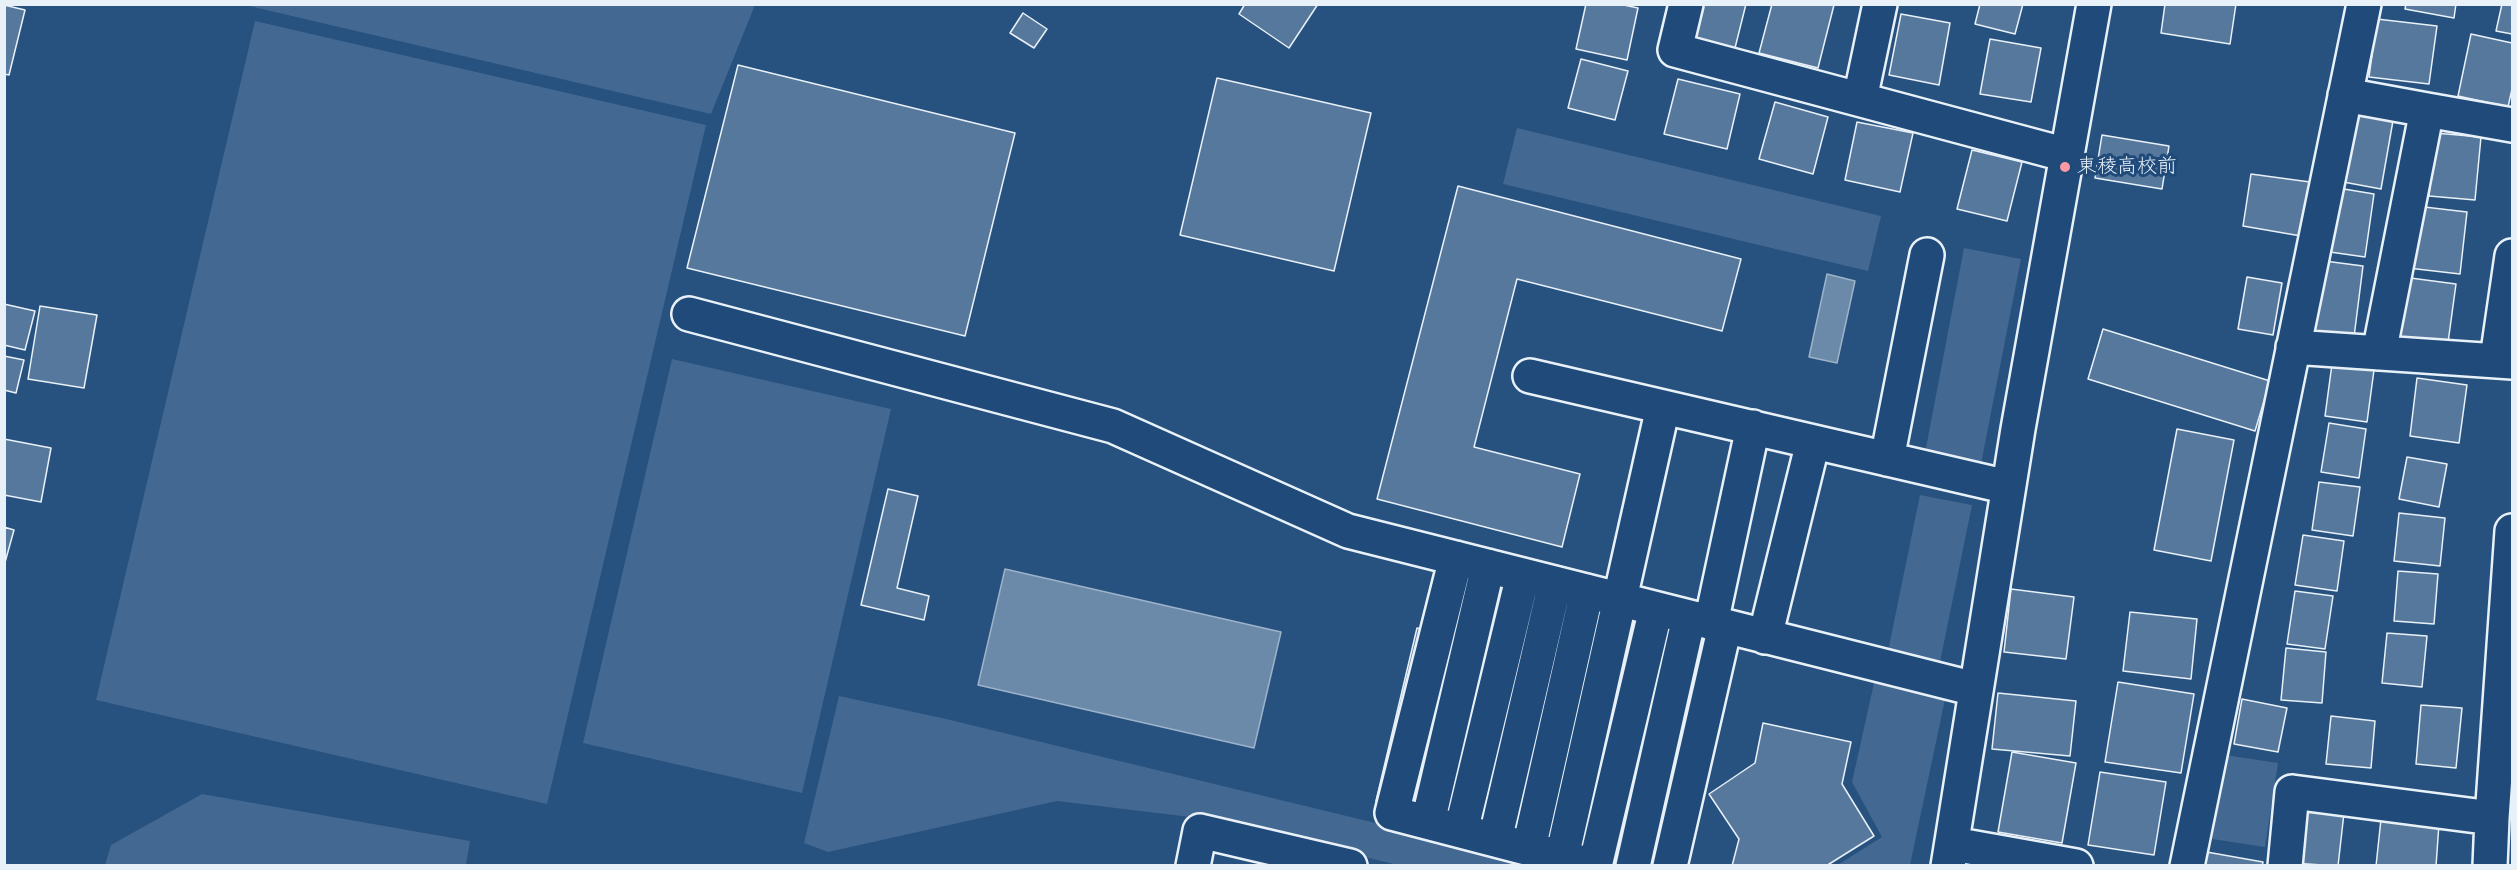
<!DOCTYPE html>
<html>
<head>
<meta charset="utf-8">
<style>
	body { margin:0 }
	#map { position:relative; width:2517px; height:870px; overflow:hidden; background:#27517f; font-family:"Patrick Hand",sans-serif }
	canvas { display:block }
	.frame { position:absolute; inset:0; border:6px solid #e8f1f8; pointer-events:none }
</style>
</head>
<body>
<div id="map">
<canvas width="2517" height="870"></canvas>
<div class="frame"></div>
</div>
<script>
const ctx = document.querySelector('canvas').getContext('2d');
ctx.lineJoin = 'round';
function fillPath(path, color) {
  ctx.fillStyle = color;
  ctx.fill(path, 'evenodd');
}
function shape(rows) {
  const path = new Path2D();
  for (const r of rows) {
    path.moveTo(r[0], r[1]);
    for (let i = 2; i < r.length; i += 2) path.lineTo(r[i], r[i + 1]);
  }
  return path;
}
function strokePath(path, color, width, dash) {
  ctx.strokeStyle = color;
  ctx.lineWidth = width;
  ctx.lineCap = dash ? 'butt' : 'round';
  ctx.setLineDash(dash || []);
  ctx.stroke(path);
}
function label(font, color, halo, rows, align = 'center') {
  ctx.font = font + ' "Patrick Hand","Klee One",sans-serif';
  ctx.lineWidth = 6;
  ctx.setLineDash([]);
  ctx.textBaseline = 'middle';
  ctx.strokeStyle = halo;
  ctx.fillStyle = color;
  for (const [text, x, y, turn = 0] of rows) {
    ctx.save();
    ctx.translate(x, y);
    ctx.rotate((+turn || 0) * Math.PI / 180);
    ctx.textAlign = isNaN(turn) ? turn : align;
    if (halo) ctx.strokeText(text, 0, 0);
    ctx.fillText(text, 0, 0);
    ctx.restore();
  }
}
fillPath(shape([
	[245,5,755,5,711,114],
	[255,21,706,125,547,804,96,700],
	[1517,128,1881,216,1868,271,1503,184],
	[1964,248,2021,259,1981,464,1925,453],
	[672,359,891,409,802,793,583,743],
	[1920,495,1972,505,1940,662,1888,651],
	[1876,674,1947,690,1910,865,1836,866,1882,837,1852,782],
	[839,696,942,718,1549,865,1398,865,1207,819,1057,801,828,852,804,843],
	[2225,755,2278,763,2265,847,2212,839],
	[202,794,470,841,466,865,105,865,111,845]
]), '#436891');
const water = shape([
	[1827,274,1855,281,1837,363,1809,357,1827,274],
	[1005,569,1281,632,1254,748,978,685,1005,569]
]);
fillPath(water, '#6b8aaa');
strokePath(water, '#9db3c9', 1.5);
const building = shape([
	[1245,4,1318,4,1289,48,1239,14,1245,4],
	[1586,4,1619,4,1638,8,1627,60,1576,49,1586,4],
	[1696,4,1746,4,1735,48,1688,36,1696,4],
	[1772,4,1834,5,1818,68,1759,53,1772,4],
	[1980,4,2023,4,2015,34,1975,24,1980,4],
	[2165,4,2236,4,2230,44,2161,33,2165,4],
	[2406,4,2456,4,2454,18,2405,9,2406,4],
	[2502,4,2512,4,2512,34,2496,31,2502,4],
	[4,5,25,10,9,75,4,74,4,5],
	[1023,13,1047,29,1034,48,1010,33,1023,13],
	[1901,14,1950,23,1939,85,1889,75,1901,14],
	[2377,19,2437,26,2429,84,2369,77,2377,19],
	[2471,34,2512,43,2512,89,2508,107,2458,96,2471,34],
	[1990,39,2041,48,2031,102,1980,94,1990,39],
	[1581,59,1628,71,1615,120,1568,108,1581,59],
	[738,65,1015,133,965,336,687,268,738,65],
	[1217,78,1371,113,1334,271,1180,235,1217,78],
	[1678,79,1740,94,1727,149,1664,134,1678,79],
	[1775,102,1828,117,1813,174,1759,159,1775,102],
	[2351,107,2394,115,2381,189,2338,181,2351,107],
	[1857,122,1913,133,1900,192,1845,180,1857,122],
	[2435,133,2481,137,2475,200,2429,196,2435,133],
	[2102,135,2169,146,2162,189,2095,178,2102,135],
	[1972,150,2022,162,2007,221,1957,209,1972,150],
	[2251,174,2310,182,2301,236,2243,226,2251,174],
	[1458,186,1741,259,1722,331,1517,279,1474,447,1580,474,1562,547,1377,499,1458,186],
	[2332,187,2374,194,2365,257,2323,251,2332,187],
	[2416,206,2467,212,2460,274,2408,268,2416,206],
	[2317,260,2363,266,2354,337,2309,331,2317,260],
	[2247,277,2282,283,2273,335,2238,329,2247,277],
	[2403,277,2456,284,2447,350,2394,343,2403,277],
	[4,304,35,311,25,350,4,345,4,304],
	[40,306,97,315,84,388,28,379,40,306],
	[2103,329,2270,381,2255,431,2088,379,2103,329],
	[4,356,24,360,16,393,4,390,4,356],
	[2332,364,2374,370,2367,422,2325,416,2332,364],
	[2417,378,2467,385,2459,443,2410,436,2417,378],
	[2329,423,2366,429,2359,478,2321,472,2329,423],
	[2177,429,2234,440,2211,561,2154,550,2177,429],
	[4,439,51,448,41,502,4,495,4,439],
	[2407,457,2447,464,2439,507,2399,499,2407,457],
	[2319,482,2360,487,2353,536,2312,530,2319,482],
	[888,489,918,496,897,588,929,596,924,620,861,605,888,489],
	[2399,513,2445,518,2440,566,2394,561,2399,513],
	[4,527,14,530,4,566,4,527],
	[2303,535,2344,541,2337,591,2295,585,2303,535],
	[2398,571,2438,574,2434,624,2394,621,2398,571],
	[2011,589,2074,597,2066,659,2004,652,2011,589],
	[2295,591,2333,596,2325,649,2287,644,2295,591],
	[2130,612,2197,619,2191,679,2123,671,2130,612],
	[1417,628,1430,631,1389,804,1376,801,1417,628],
	[2387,633,2427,636,2422,687,2382,683,2387,633],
	[2286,648,2326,652,2322,703,2281,700,2286,648],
	[2118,682,2194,694,2181,773,2105,762,2118,682],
	[1998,693,2076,701,2070,756,1992,749,1998,693],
	[2242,699,2287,708,2278,752,2234,744,2242,699],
	[2421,705,2462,708,2456,768,2416,764,2421,705],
	[2331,716,2375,721,2371,768,2326,764,2331,716],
	[1763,723,1851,742,1842,784,1874,836,1826,866,1732,866,1739,839,1709,794,1755,763,1763,723],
	[2012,752,2076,763,2062,843,1998,832,2012,752],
	[2100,772,2166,782,2154,855,2088,845,2100,772],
	[2300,807,2344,813,2338,866,2292,863,2300,807],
	[2381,819,2439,824,2436,866,2376,866,2381,819],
	[2201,851,2263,862,2262,866,2198,866,2201,851]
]);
fillPath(building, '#57789d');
strokePath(building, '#e8f1f8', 1.5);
const minor = shape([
	[1686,4,1675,50,2067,155],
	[2345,95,2427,110,2379,353],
	[1860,99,1880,4],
	[2427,110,2512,125],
	[689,314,1113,426,1348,531,1975,689],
	[2293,347,2512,362],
	[2497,359,2512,256],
	[1530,376,2008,487],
	[1887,459,1927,255],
	[1456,558,1392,813,1595,866],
	[1711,623,1753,427],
	[1765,637,1813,442],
	[1428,822,1488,566],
	[1461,831,1523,575],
	[1495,840,1555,583],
	[1953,844,2076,866],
	[1529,848,1587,591],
	[1562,857,1663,407],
	[1193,866,1200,831,1350,866],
	[1595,866,1656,609],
	[1633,866,1689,617],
	[1670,866,1725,626],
	[1948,866,2018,429,2094,4],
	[2187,866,2364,4],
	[2285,866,2292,792,2492,818,2512,531],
	[2490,866,2492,818]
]);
strokePath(minor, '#e8f1f8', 38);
strokePath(minor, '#1f4a7a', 33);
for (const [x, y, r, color] of [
	[2065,167,6,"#ff9aa2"]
]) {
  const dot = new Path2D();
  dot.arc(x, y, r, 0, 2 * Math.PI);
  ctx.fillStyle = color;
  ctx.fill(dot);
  strokePath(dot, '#1f4a7a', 2);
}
label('20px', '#e8f1f8', '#1f4a7a', [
	["東稜高校前",2077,167]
], 'left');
</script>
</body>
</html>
